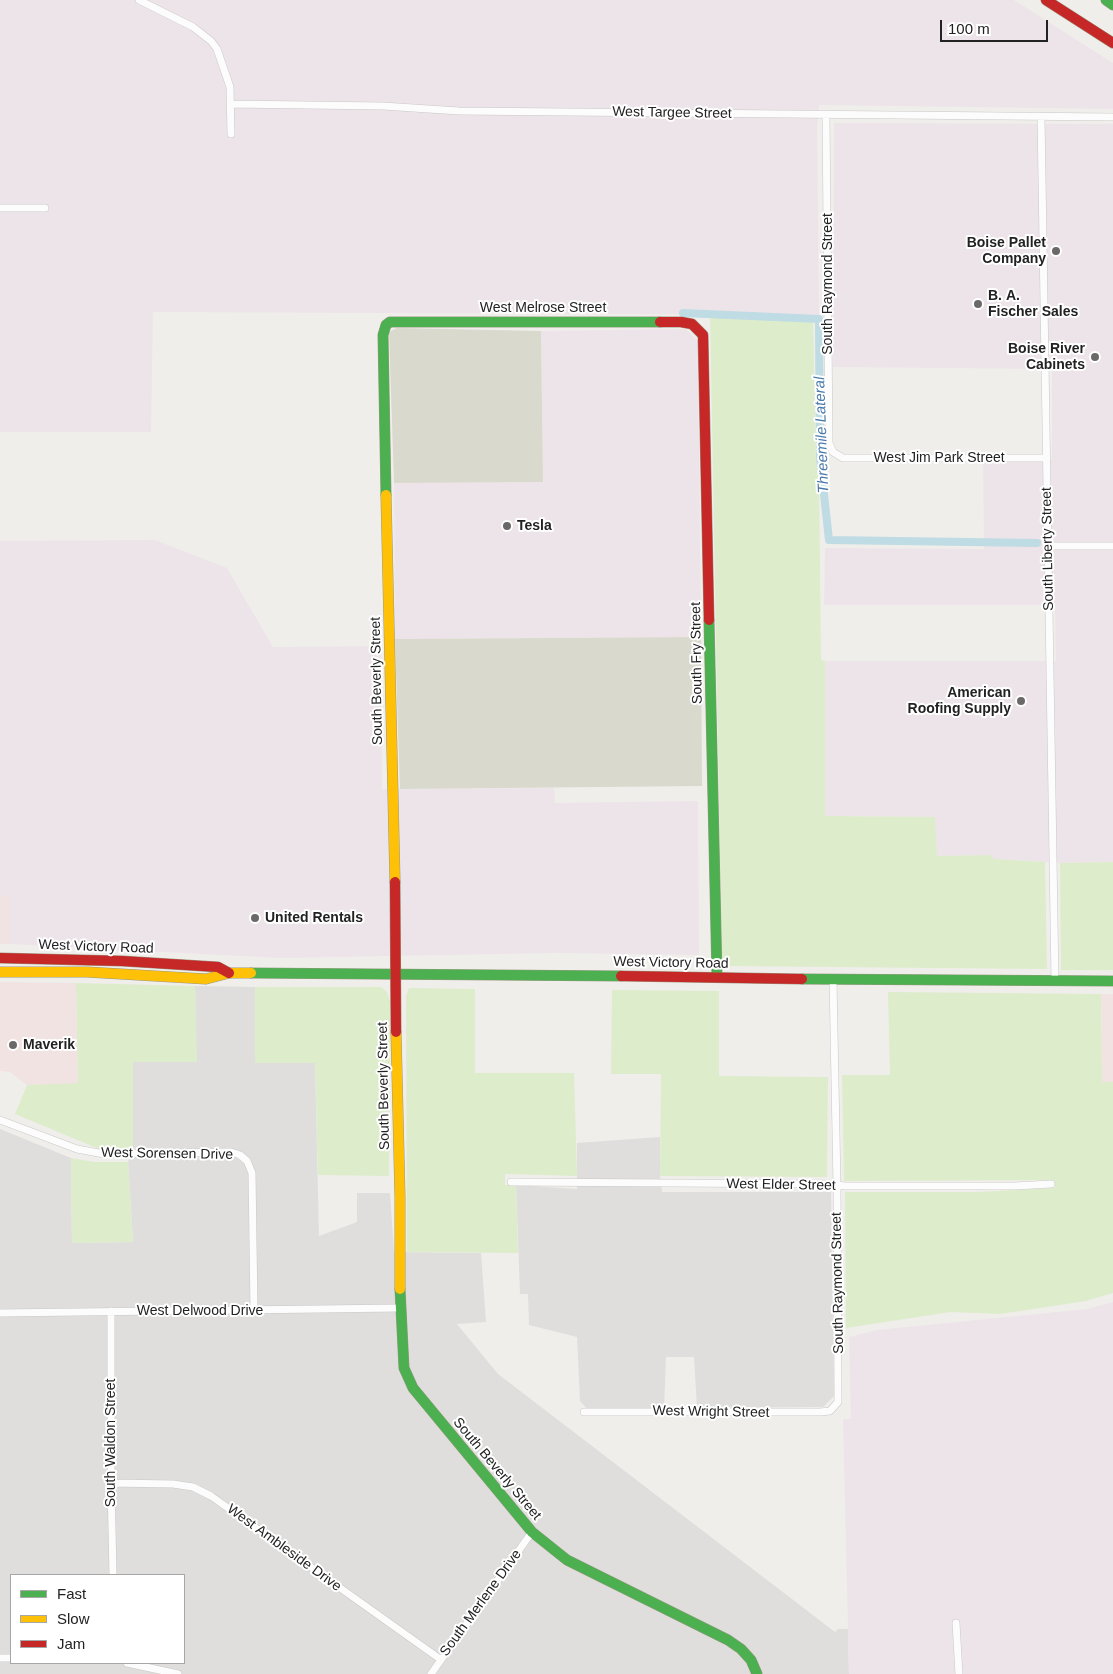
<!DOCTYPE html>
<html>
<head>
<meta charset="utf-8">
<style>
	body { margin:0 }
	#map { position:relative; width:1113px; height:1674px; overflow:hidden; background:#f0eeeb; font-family:Arial,sans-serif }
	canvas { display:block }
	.legend { position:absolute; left:10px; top:1574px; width:175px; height:90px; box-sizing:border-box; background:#fff; border:1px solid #a7a7a7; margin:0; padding:6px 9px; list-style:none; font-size:15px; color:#222 }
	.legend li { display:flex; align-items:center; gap:10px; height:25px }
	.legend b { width:25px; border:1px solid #a7a7a7 }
	.scale { position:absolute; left:940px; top:20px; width:108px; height:22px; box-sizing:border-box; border:2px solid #222; border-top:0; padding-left:6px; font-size:15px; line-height:18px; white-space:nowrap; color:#222; -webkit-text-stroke:4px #fff; paint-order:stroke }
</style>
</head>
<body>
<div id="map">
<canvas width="1113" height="1674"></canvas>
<ul class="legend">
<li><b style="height:6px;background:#4caf50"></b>Fast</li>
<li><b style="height:6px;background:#ffc107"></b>Slow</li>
<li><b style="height:6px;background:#c62828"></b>Jam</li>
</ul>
<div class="scale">100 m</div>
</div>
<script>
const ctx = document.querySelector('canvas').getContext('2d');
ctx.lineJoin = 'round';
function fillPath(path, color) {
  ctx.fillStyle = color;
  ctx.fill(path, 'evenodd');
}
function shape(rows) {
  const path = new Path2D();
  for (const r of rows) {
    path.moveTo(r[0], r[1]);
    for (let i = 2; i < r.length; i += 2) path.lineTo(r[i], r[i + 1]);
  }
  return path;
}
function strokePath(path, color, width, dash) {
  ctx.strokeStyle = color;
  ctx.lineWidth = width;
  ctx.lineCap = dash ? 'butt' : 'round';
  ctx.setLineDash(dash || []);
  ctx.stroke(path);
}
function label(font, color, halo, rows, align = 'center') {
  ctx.font = font + ' Arial,sans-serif';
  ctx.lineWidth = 4;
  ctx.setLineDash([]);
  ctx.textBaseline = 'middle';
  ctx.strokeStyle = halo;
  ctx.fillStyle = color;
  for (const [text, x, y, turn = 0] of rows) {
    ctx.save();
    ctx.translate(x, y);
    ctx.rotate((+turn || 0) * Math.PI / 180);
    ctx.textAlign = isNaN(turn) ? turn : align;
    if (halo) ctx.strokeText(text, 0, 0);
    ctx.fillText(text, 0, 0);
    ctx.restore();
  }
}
fillPath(shape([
	[195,986,255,987,255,1063,315,1063,319,1236,357,1222,357,1193,390,1193,394,1252,481,1253,486,1322,457,1324,498,1374,835,1632,838,1629,848,1629,849,1674,0,1674,0,1129,71,1158,72,1243,133,1242,128,1162,133,1148,133,1062,196,1062],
	[11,1575,184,1575,184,1663,11,1663],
	[660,1137,660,1176,662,1192,831,1192,834,1396,823,1407,697,1408,694,1357,666,1357,664,1409,587,1409,580,1401,577,1337,529,1325,528,1294,520,1294,516,1185,577,1189,577,1143]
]), '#dfdedc');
fillPath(shape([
	[10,895,10,944,0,944,0,896],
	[0,982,76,983,78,1084,27,1085,10,1072,0,1071],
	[1101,994,1113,994,1113,1082,1102,1082]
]), '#f1e3e1');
fillPath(shape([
	[0,0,1014,0,1113,63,1113,109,819,105,817,128,819,315,153,312,151,432,0,432],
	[834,123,1113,124,1113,862,1060,863,995,859,989,855,937,856,934,817,825,816,825,661,1056,661,1055,605,824,605,825,548,984,549,983,462,1052,460,1052,369,833,367],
	[686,329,698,341,701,637,395,639,394,483,543,482,541,331],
	[155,540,227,568,273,647,381,646,382,789,554,788,555,803,698,801,699,955,556,953,280,958,10,944,10,896,0,896,0,541],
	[1113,1302,1113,1674,849,1674,843,1419,851,1419,849,1337,877,1330,1087,1309]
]), '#ede4e9');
fillPath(shape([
	[397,328,541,331,543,482,394,483,389,332],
	[701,637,702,786,400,789,395,639]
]), '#d9d9cd');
fillPath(shape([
	[710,314,813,315,816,462,819,472,821,660,825,661,825,816,935,817,937,856,989,855,995,859,1045,862,1047,969,722,966],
	[1113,862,1113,970,1061,970,1060,863],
	[76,983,195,986,197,1062,133,1062,133,1148,99,1149,15,1114,27,1085,78,1083],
	[255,987,381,987,387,992,390,1001,389,1176,318,1175,315,1063,255,1063],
	[409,988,475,989,475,1073,574,1073,577,1176,505,1174,505,1185,516,1185,518,1253,407,1252,406,996],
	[612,990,719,991,719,1076,828,1077,827,1177,660,1176,661,1074,611,1074],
	[888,992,1101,994,1102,1082,1113,1082,1113,1293,1086,1301,1000,1314,951,1312,846,1328,845,1192,977,1192,1055,1188,1054,1180,844,1181,842,1075,890,1075],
	[71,1158,95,1162,128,1162,133,1242,72,1243]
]), '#ddeccb');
strokePath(shape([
	[683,313,819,319,820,458,829,540,1037,543]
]), '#bfdbe3', 8);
const street = shape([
	[139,0,193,27,211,41,217,49,230,87,231,134],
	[230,104,383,106,459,111,1113,117],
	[826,115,829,443,833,452,843,458,1047,458],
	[1041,117,1055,980],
	[0,208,45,208],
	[1048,546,1113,546],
	[0,1120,77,1149,104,1154,231,1152,240,1155,247,1161,252,1173,254,1310],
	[511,1182,827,1184,845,1186,1015,1186,1051,1184],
	[111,1311,111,1483,113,1575],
	[0,1313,400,1308],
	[584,1412,820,1412,830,1411,838,1402,837,1185,833,979],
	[111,1483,173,1484,193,1487,211,1496,440,1659],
	[956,1623,959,1674],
	[0,1658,11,1658],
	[127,1663,178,1674],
	[431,1674,532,1532]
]);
const fast = shape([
	[1106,0,1113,5],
	[386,495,383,335,386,325,390,322,660,322],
	[709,620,717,977],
	[251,973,621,976],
	[802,979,1113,981],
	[400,1289,404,1368,413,1388,532,1532,567,1560,728,1640,741,1649,751,1660,757,1674]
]);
const slow = shape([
	[386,495,395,882],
	[0,972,87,972,206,979,229,973,251,973],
	[396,1032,400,1197,400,1289]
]);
const jam = shape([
	[1046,0,1113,43],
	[660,322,681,322,692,324,703,335,709,620],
	[395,882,396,1032],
	[0,958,122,961,218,967,229,973],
	[621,976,802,979]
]);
strokePath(street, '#c9c8c7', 8);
strokePath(fast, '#999a82', 11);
strokePath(slow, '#999a82', 11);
strokePath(jam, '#999a82', 11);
strokePath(street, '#fdfcfc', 7);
strokePath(fast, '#4caf50', 10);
strokePath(slow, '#ffc107', 10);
strokePath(jam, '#c62828', 10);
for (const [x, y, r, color] of [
	[1056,251,5,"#6a6968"],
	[978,304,5,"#6a6968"],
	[1095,357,5,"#6a6968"],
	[507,526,5,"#6a6968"],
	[1021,701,5,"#6a6968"],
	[255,918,5,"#6a6968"],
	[13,1045,5,"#6a6968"]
]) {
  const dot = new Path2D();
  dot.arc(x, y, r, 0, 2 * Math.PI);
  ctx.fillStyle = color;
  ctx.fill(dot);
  strokePath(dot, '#fff', 2);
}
label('14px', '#222', '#fff', [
	["West Targee Street",672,113,1],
	["South Raymond Street",828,284,-90],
	["West Melrose Street",543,308],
	["West Jim Park Street",939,458],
	["South Liberty Street",1048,549,-91],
	["South Fry Street",697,653,-91],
	["South Beverly Street",377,681,-91],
	["West Victory Road",96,947,2],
	["West Victory Road",671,963,1],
	["South Beverly Street",384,1086,-91],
	["West Sorensen Drive",167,1154,1],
	["West Elder Street",781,1185,1],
	["South Raymond Street",838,1283,-91],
	["West Delwood Drive",200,1311],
	["West Wright Street",711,1412,1],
	["South Waldon Street",111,1443,-90],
	["South Beverly Street",497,1469,50],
	["West Ambleside Drive",284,1548,36],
	["South Merlene Drive",481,1603,-54]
]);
label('bold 14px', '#222', '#fff', [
	["Boise Pallet",1046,243,"right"],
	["Company",1046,259,"right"],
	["B. A.",988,296],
	["Fischer Sales",988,312],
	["Boise River",1085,349,"right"],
	["Cabinets",1085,365,"right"],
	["Tesla",517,526],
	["American",1011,693,"right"],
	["Roofing Supply",1011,709,"right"],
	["United Rentals",265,918],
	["Maverik",23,1045]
], 'left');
label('italic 15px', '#4a7aab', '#fff', [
	["Threemile Lateral",822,435,-92]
]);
</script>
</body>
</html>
